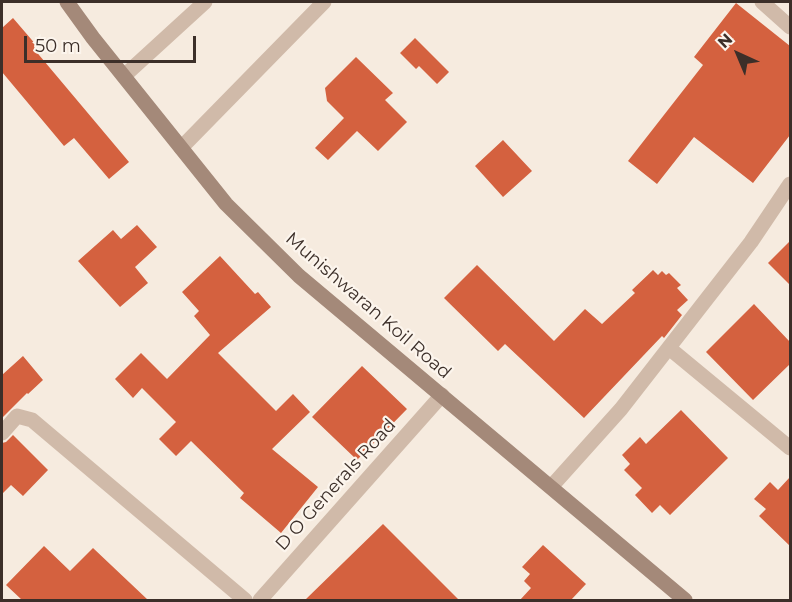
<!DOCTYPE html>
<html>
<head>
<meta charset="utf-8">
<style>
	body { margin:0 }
	#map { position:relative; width:792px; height:602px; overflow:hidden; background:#f6ebdf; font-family:Montserrat,sans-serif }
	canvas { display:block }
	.frame { position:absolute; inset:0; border:3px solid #3c2f29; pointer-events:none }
	.north { position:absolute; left:708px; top:24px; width:60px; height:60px; -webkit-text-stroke:4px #fcf5ed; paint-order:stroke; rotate:316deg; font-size:16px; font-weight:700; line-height:24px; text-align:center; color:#3c2f29 }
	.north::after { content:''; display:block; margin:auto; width:21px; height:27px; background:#3c2f29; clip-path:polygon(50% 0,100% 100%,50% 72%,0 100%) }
	.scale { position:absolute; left:24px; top:36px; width:172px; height:27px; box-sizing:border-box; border:3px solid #3c2f29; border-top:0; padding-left:8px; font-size:18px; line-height:21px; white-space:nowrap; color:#3c2f29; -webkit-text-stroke:4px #fcf5ed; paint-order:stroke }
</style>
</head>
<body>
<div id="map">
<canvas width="792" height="602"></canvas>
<div class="frame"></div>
<div class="north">N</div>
<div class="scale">50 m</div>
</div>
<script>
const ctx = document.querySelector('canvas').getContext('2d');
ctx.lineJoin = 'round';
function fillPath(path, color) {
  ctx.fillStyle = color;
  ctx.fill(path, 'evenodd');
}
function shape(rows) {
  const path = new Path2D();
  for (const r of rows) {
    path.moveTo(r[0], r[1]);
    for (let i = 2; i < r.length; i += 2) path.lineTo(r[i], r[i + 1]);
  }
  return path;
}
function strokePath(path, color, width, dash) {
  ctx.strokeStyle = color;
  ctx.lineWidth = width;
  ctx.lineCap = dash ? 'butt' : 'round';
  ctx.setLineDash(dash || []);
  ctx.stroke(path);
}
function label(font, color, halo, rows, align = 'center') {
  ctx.font = font + ' Montserrat,sans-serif';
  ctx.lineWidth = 4.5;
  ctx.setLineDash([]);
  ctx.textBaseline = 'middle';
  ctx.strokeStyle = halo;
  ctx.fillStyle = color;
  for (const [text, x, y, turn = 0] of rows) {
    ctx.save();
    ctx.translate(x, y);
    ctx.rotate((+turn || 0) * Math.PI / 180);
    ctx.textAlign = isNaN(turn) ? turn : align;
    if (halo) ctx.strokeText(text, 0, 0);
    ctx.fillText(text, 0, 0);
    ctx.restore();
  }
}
fillPath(shape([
	[736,3,790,46,790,135,753,183,694,137,657,184,628,161,703,65,694,57],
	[13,18,37,46,34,49,129,162,109,179,74,138,64,146,2,72,2,28],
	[415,38,449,72,437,84,419,66,416,69,400,53],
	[356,57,393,93,385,100,407,122,378,151,357,131,328,160,315,148,344,118,327,101,325,88],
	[503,140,532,171,503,197,475,166],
	[137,225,157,247,135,267,148,283,120,307,78,261,113,230,121,239],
	[790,241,790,285,768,263],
	[220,256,255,294,258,292,271,307,218,353,276,411,293,394,310,412,272,449,318,487,281,533,240,498,244,493,191,441,176,456,159,439,176,422,142,388,133,398,115,379,141,353,167,379,210,335,194,316,199,311,182,292],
	[477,265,554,341,585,309,602,324,635,293,632,290,653,270,658,275,662,271,666,275,669,273,681,285,677,288,688,300,677,310,682,315,664,338,662,336,584,418,505,344,498,351,444,298],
	[754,304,790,342,790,364,753,400,706,352],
	[23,356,43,380,28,394,27,393,2,418,2,375],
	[362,366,407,409,357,460,312,417],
	[681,410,728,458,670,515,660,505,652,513,635,495,642,488,624,470,630,464,622,455,640,437,646,444],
	[13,435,48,470,23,496,11,485,2,494,2,443,6,442],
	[790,477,790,546,759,516,766,509,754,499,770,482,778,490],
	[383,524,459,600,305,600],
	[543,545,586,584,571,600,520,600,531,588,524,581,530,574,522,567],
	[44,546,70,571,93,548,148,600,22,600,6,585]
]), '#d4613f');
strokePath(shape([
	[762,2,790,27],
	[124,76,205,2],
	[181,148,324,2],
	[669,348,790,448],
	[2,433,17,416,32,420,245,600],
	[551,487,621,409,751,242,790,184],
	[260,600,442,395]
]), '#d0baa9', 15);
strokePath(shape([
	[67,2,93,38,226,204,299,276,685,600]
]), '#a48979', 15);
label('18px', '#3c2f29', '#fcf5ed', [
	["Munishwaran Koil Road",368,306,41],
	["D O Generals Road",336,485,-48]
]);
</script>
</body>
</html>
